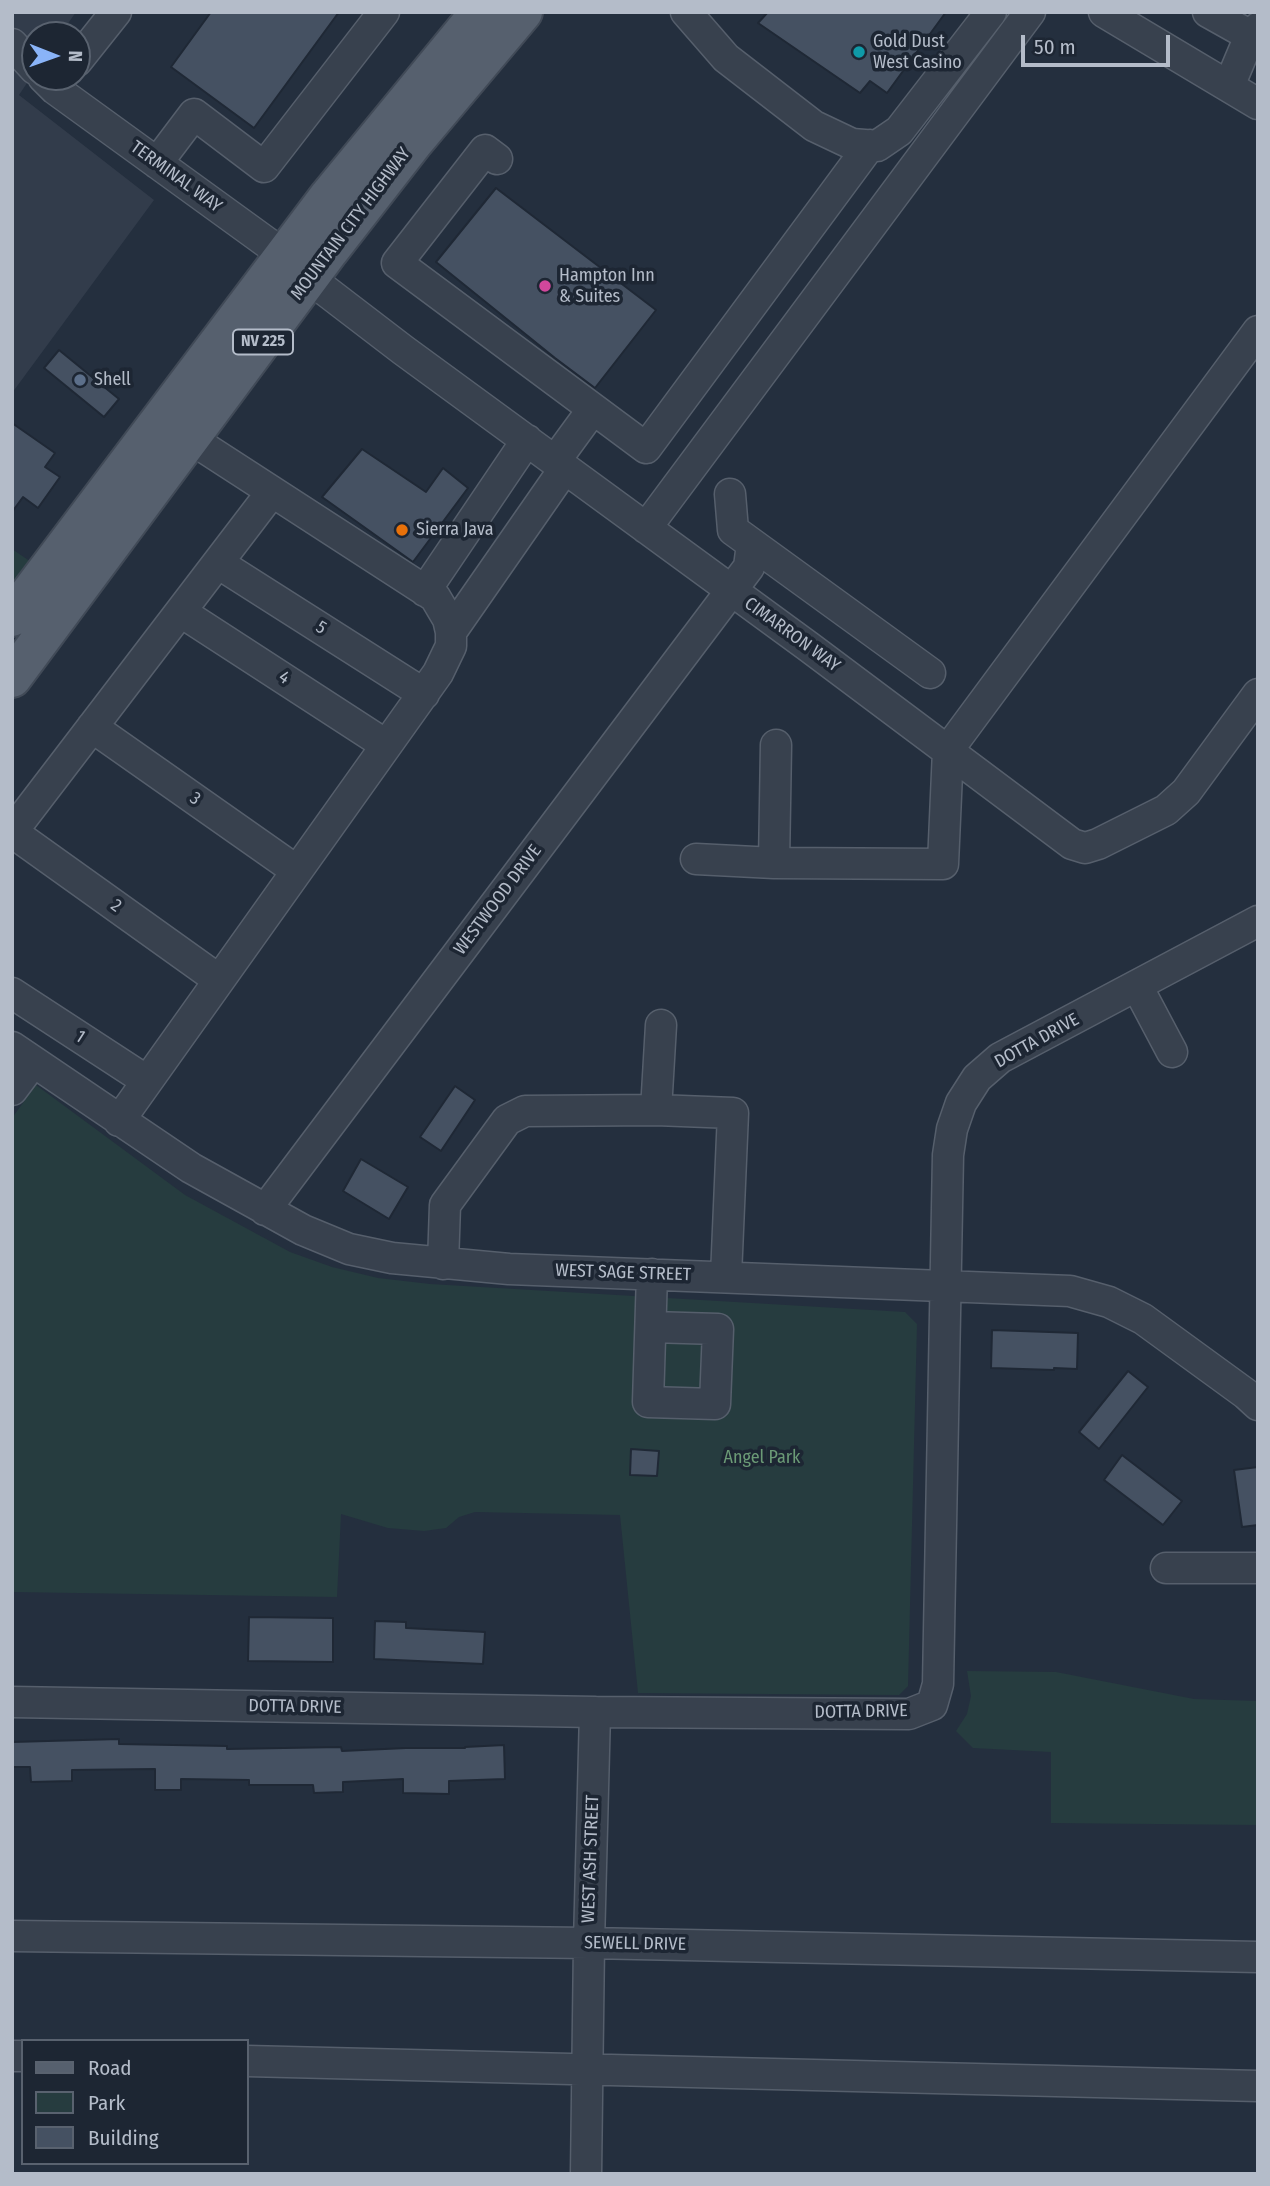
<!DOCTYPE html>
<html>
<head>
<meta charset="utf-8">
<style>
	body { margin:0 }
	#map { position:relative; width:1270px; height:2186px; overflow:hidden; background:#242f3e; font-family:"Fira Sans Condensed",sans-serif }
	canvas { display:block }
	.frame { position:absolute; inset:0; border:14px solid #b4bcc9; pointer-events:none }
	.legend { position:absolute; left:21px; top:2039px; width:228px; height:126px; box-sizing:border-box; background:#1d2633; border:2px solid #59626f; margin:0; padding:9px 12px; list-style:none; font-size:21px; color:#b4bcc9 }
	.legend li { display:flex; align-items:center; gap:14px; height:35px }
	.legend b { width:35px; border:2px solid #59626f }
	.north { position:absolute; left:21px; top:21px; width:70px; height:70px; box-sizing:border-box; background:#1d2633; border:2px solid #59626f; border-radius:50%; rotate:91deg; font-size:19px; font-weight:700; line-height:28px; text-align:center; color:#b4bcc9 }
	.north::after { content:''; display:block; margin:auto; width:24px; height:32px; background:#8ab4f8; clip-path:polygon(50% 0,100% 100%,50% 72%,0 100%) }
	.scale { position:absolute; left:1021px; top:35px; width:149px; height:32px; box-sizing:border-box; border:4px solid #b4bcc9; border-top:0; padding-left:9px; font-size:21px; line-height:24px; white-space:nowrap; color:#b4bcc9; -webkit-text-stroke:5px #1d2633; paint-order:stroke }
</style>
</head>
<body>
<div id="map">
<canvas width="1270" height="2186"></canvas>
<div class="frame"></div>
<ul class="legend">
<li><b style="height:9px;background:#56606e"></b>Road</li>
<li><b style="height:19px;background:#263c3f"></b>Park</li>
<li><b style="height:19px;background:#455162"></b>Building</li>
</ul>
<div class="north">N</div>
<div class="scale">50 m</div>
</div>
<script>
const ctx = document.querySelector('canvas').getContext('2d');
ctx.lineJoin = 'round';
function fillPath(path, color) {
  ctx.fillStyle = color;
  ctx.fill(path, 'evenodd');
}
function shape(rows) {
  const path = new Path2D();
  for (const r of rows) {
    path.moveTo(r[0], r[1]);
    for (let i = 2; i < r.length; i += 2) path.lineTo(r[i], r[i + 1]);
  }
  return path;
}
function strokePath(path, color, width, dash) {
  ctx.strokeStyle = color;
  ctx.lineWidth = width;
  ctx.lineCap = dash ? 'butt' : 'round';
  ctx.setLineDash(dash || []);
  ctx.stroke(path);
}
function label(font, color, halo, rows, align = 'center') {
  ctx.font = font + ' "Fira Sans Condensed",sans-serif';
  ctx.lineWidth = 7;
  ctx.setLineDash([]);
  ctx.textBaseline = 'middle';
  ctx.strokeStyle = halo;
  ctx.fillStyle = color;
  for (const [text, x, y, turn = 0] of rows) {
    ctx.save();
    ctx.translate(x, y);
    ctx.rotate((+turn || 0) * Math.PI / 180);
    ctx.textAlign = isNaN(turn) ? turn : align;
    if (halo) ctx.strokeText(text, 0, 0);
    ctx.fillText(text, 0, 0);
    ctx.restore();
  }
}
fillPath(shape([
	[12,12,76,12,60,35,35,35,35,71,19,95,154,200,12,393]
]), '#323c4b');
fillPath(shape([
	[12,549,34,564,12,592],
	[36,1085,185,1195,290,1252,332,1267,378,1278,430,1284,905,1312,917,1324,908,1686,899,1695,638,1693,620,1515,475,1512,459,1517,446,1528,424,1531,388,1528,341,1514,337,1597,12,1592,12,1118],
	[967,1671,1056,1672,1194,1699,1258,1701,1258,1825,1051,1823,1051,1752,973,1748,956,1731,967,1714,971,1696]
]), '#263c3f');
const building = shape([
	[211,12,339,12,254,128,171,67,211,12],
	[768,12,946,12,887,93,870,81,860,93,758,23,768,12],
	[496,188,656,310,595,388,555,358,436,262,496,188],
	[59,350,119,399,104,417,44,368,59,350],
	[12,423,55,453,45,467,60,477,38,508,23,497,12,512,12,423],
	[362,449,426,492,443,468,468,488,413,562,322,497,362,449],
	[455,1086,475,1100,441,1151,420,1137,455,1086],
	[361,1159,408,1187,389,1219,343,1191,361,1159],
	[992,1330,1078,1333,1077,1369,1054,1368,1054,1370,991,1368,992,1330],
	[1128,1371,1148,1387,1099,1449,1079,1432,1128,1371],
	[631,1449,659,1451,657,1476,630,1475,631,1449],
	[1122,1455,1182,1501,1163,1525,1104,1480,1122,1455],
	[1258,1467,1258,1525,1242,1527,1234,1470,1258,1467],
	[249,1617,333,1618,333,1662,248,1661,249,1617],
	[375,1621,406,1622,406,1628,485,1632,483,1664,374,1659,375,1621],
	[119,1739,119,1744,227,1746,227,1749,341,1747,342,1751,406,1748,465,1748,465,1747,504,1745,505,1779,449,1781,449,1794,403,1793,403,1779,343,1782,343,1792,314,1793,313,1785,249,1785,249,1780,181,1779,181,1790,155,1790,155,1769,72,1770,72,1781,31,1782,30,1767,12,1767,12,1742,119,1739]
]);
fillPath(building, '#455162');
strokePath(building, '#1f2835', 2);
const minor = shape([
	[686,12,726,58,814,126,852,144,877,146,899,131,991,12],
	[1104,12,1258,104],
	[1208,12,1258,40],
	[12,44,35,69],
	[77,61,116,12],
	[43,77,55,89,284,255,309,278,403,350,809,647,1072,844,1085,848,1098,844,1166,810,1186,792,1258,694],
	[1229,86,1250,36,1258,28],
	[497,159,485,150,397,263,646,448,870,145],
	[157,163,194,114,264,167,384,12],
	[555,461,593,409],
	[730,494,733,530,930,673],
	[646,528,1030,12],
	[218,563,424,694],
	[425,591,527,440],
	[181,612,386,745],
	[451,632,565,468],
	[92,727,297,871],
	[12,832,271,493],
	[12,832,219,980],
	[696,859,774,863,776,745],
	[774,863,943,864,948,750,1258,331],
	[1137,986,1172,1052],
	[12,993,147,1081],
	[12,1047,191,1168,303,1230,349,1249,392,1258,509,1269,1070,1291,1109,1302,1143,1319,1246,1394,1258,1405],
	[12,1090,33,1062],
	[656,1110,661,1025],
	[119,1121,438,673,451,646,451,632,448,619,435,597,191,439],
	[265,1210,749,567,752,544],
	[443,1264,445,1205,507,1120,525,1111,656,1110,733,1113,726,1276],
	[651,1327,718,1329,715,1404,648,1402,652,1274],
	[1166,1568,1258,1568],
	[12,1702,595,1712,909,1714,932,1705,938,1684,948,1155,952,1129,961,1103,977,1078,1000,1058,1258,921],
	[12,1936,589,1943,1258,1957],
	[12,2056,23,2056],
	[247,2061,1258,2086],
	[586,2174,589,1943,595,1712]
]);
const major = shape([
	[12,617,329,196,480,12],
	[12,678,329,251,413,143,523,12]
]);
strokePath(minor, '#565f6c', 33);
strokePath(major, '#414a57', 42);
strokePath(minor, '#38414e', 30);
strokePath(major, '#56606e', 38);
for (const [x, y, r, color] of [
	[859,52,7,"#0f9aa8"],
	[545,286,7,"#d1479c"],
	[80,380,7,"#5c6f8a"],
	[402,530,7,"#e8710a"]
]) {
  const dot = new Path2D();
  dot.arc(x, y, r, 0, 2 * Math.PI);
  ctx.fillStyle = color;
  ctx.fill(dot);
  strokePath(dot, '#1d2633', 2.5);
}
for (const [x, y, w] of [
	[263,342,60]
]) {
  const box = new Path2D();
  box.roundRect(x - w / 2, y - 12.5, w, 25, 5);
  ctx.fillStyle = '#1d2633';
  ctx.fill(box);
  strokePath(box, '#b4bcc9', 2);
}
label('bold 16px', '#b4bcc9', null, [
	["NV 225",263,342]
]);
label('18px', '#b4bcc9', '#1d2633', [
	["Gold Dust",873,42],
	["West Casino",873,63],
	["Hampton Inn",559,276],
	["& Suites",559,297],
	["Shell",94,380],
	["Sierra Java",416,530]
], 'left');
label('18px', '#b4bcc9', '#1d2633', [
	["TERMINAL WAY",176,177,36],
	["MOUNTAIN CITY HIGHWAY",351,224,-53],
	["5",321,628,32],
	["CIMARRON WAY",792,635,36],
	["4",284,678,33],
	["3",195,799,35],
	["WESTWOOD DRIVE",498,900,-53],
	["2",116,906,36],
	["1",80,1037,33],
	["DOTTA DRIVE",1037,1041,-29],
	["WEST SAGE STREET",623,1273,2],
	["DOTTA DRIVE",295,1707,1],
	["DOTTA DRIVE",861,1712,-1],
	["WEST ASH STREET",591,1859,-88],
	["SEWELL DRIVE",635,1944,1]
]);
label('18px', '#6b9a76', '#1d2633', [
	["Angel Park",762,1458]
]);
</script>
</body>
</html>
